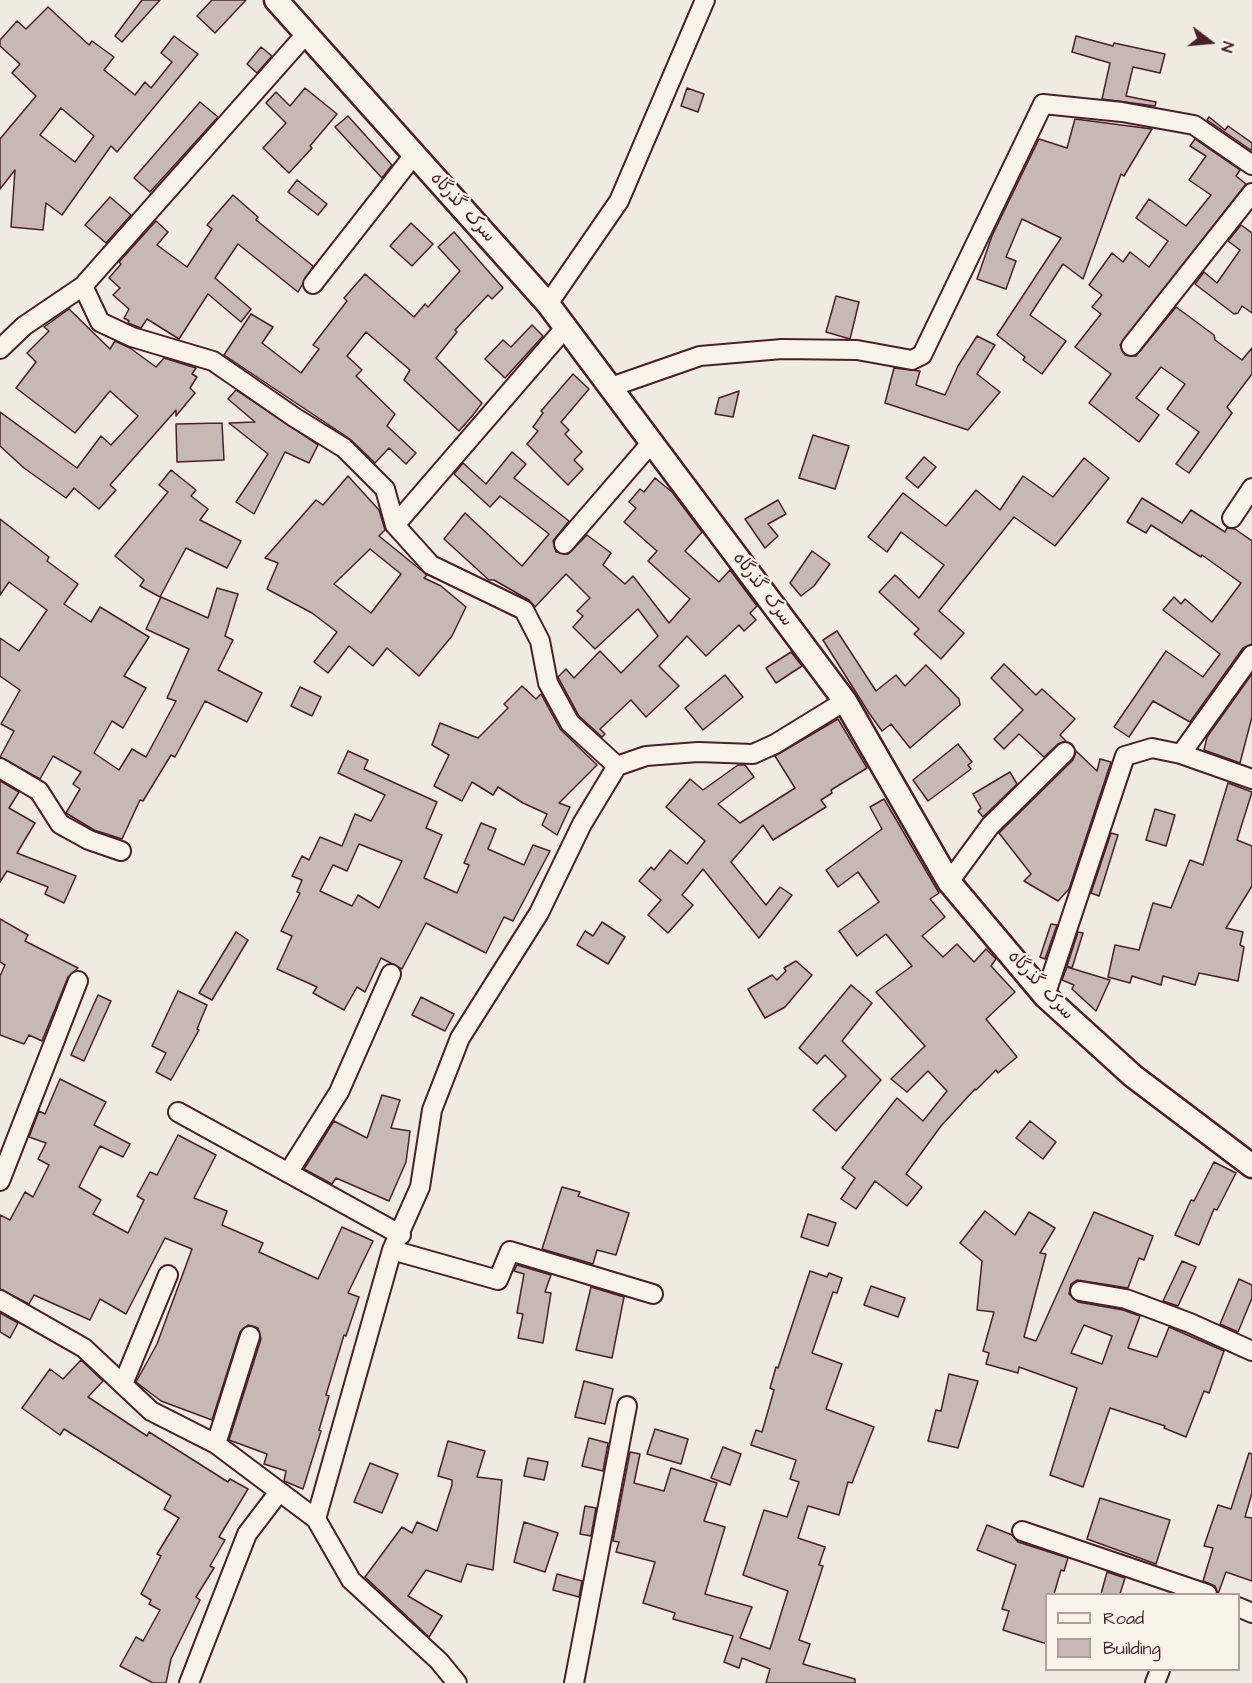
<!DOCTYPE html>
<html>
<head>
<meta charset="utf-8">
<style>
	body { margin:0 }
	#map { position:relative; width:1252px; height:1683px; overflow:hidden; background:#f0ebe0; font-family:"Architects Daughter",sans-serif }
	canvas { display:block }
	.legend { position:absolute; left:1045px; top:1593px; width:195px; height:78px; box-sizing:border-box; background:#f7f3e8; border:2px solid #b29e9c; margin:0; padding:8px 10px; list-style:none; font-size:18px; color:#4a1f2b }
	.legend li { display:flex; align-items:center; gap:12px; height:30px }
	.legend b { width:30px; border:2px solid #b29e9c }
	.north { position:absolute; left:1180px; top:12px; width:60px; height:60px; -webkit-text-stroke:4px #f7f3e8; paint-order:stroke; rotate:106deg; font-size:16px; font-weight:700; line-height:24px; text-align:center; color:#4a1f2b }
	.north::after { content:''; display:block; margin:auto; width:21px; height:27px; background:#4a1f2b; clip-path:polygon(50% 0,100% 100%,50% 72%,0 100%) }
</style>
</head>
<body>
<div id="map">
<canvas width="1252" height="1683"></canvas>
<ul class="legend">
<li><b style="height:8px;background:#f7f3e8"></b>Road</li>
<li><b style="height:16px;background:#c6b8b3"></b>Building</li>
</ul>
<div class="north">N</div>
</div>
<script>
const ctx = document.querySelector('canvas').getContext('2d');
ctx.lineJoin = 'round';
function fillPath(path, color) {
  ctx.fillStyle = color;
  ctx.fill(path, 'evenodd');
}
function shape(rows) {
  const path = new Path2D();
  for (const r of rows) {
    path.moveTo(r[0], r[1]);
    for (let i = 2; i < r.length; i += 2) path.lineTo(r[i], r[i + 1]);
  }
  return path;
}
function strokePath(path, color, width, dash) {
  ctx.strokeStyle = color;
  ctx.lineWidth = width;
  ctx.lineCap = dash ? 'butt' : 'round';
  ctx.setLineDash(dash || []);
  ctx.stroke(path);
}
function label(font, color, halo, rows, align = 'center') {
  ctx.font = font + ' "Architects Daughter","Playpen Sans Arabic",sans-serif';
  ctx.lineWidth = 4.5;
  ctx.setLineDash([]);
  ctx.textBaseline = 'middle';
  ctx.strokeStyle = halo;
  ctx.fillStyle = color;
  for (const [text, x, y, turn = 0] of rows) {
    ctx.save();
    ctx.translate(x, y);
    ctx.rotate((+turn || 0) * Math.PI / 180);
    ctx.textAlign = isNaN(turn) ? turn : align;
    if (halo) ctx.strokeText(text, 0, 0);
    ctx.fillText(text, 0, 0);
    ctx.restore();
  }
}
const building = shape([
	[142,0,160,0,122,42,115,36,142,0],
	[212,0,246,0,215,33,197,16,212,0],
	[48,7,89,45,92,41,114,57,104,70,135,95,145,82,151,88,172,62,161,53,174,36,198,54,117,152,111,146,62,215,46,203,43,230,11,227,15,170,0,189,0,139,36,96,12,73,20,64,0,46,0,40,17,21,26,29,48,7],
	[61,108,94,136,75,162,40,135,61,108],
	[1076,36,1113,46,1114,43,1165,54,1160,73,1133,67,1126,96,1156,102,1155,106,1102,99,1110,63,1072,52,1076,36],
	[261,47,272,56,257,73,247,64,261,47],
	[305,88,337,114,310,146,312,148,289,173,263,148,286,123,266,103,276,92,290,106,305,88],
	[687,88,704,94,698,112,681,106,687,88],
	[200,102,218,117,150,192,134,178,200,102],
	[348,116,392,165,382,178,335,127,348,116],
	[1209,117,1225,130,1228,126,1252,143,1252,151,1207,120,1209,117],
	[1075,119,1152,129,1124,176,1121,174,1083,279,1063,264,1030,315,1066,341,1042,374,1023,360,1025,357,997,335,1061,238,1022,219,1006,257,1016,261,1006,289,977,279,992,236,1039,139,1067,148,1075,119],
	[1195,139,1240,170,1236,176,1246,184,1120,345,1125,355,1136,356,1176,307,1214,335,1215,340,1242,360,1252,348,1252,374,1227,407,1232,413,1189,473,1176,464,1199,432,1167,409,1185,384,1161,367,1136,398,1159,415,1139,442,1089,403,1111,374,1075,347,1101,314,1092,307,1102,295,1089,285,1112,253,1123,262,1130,252,1149,267,1168,241,1136,218,1149,199,1186,226,1211,195,1189,180,1206,156,1190,146,1195,139],
	[297,180,327,204,318,215,288,192,297,180],
	[233,195,258,217,256,220,313,266,298,292,238,244,215,278,251,309,241,322,208,294,179,339,147,319,141,328,128,323,129,321,124,318,129,309,113,295,120,288,109,278,121,264,119,262,156,221,168,232,157,245,187,267,212,229,207,225,233,195],
	[110,197,131,215,106,243,85,225,110,197],
	[411,223,433,244,412,266,390,246,411,223],
	[1241,225,1252,233,1252,313,1242,306,1238,313,1234,314,1195,284,1204,272,1217,283,1240,250,1228,241,1241,225],
	[454,232,503,288,492,299,488,295,455,330,457,332,436,358,482,403,473,415,459,431,404,380,410,370,366,332,347,356,362,370,356,376,395,414,387,426,416,453,406,464,389,448,375,463,350,439,224,355,251,314,273,327,262,343,301,373,319,349,313,345,347,301,344,298,365,274,414,317,425,304,428,307,460,271,438,247,454,232],
	[836,296,859,302,850,339,826,332,836,296],
	[69,309,110,349,115,341,130,348,156,367,164,358,196,368,192,374,197,377,190,388,195,393,176,416,176,410,110,485,116,490,99,509,74,488,66,498,24,468,0,446,0,412,77,468,101,436,111,445,138,416,110,391,75,433,16,388,36,362,27,353,49,331,44,327,69,309],
	[532,325,543,336,505,378,485,359,503,340,511,347,532,325],
	[977,336,995,345,977,374,1000,392,968,430,885,403,894,368,920,371,916,385,945,395,958,366,977,336],
	[573,374,589,389,561,422,569,430,565,434,582,452,574,460,583,469,568,485,527,444,538,431,533,427,543,413,541,411,573,374],
	[236,390,318,445,309,463,285,452,254,514,236,502,268,454,229,423,255,422,228,399,236,390],
	[739,391,733,417,715,414,719,398,739,391],
	[222,423,224,460,177,462,176,424,222,423],
	[813,435,849,446,835,489,799,478,813,435],
	[512,452,526,464,514,478,569,521,553,541,556,552,568,554,587,535,611,553,603,565,625,584,633,576,669,623,690,599,648,561,657,551,624,522,636,508,629,502,640,489,644,492,655,478,672,492,702,532,685,551,719,582,730,570,757,606,750,613,756,620,744,631,739,625,706,656,687,636,659,666,679,686,646,717,631,700,600,729,605,734,602,737,579,716,558,677,566,669,574,678,600,651,621,673,658,636,638,609,595,649,573,627,583,616,577,611,590,598,566,574,535,607,529,600,494,580,489,580,444,539,465,513,522,566,549,534,500,496,490,507,454,474,463,463,486,484,512,452],
	[924,457,936,467,918,488,906,478,924,457],
	[1084,458,1109,478,1055,546,1014,517,939,611,964,633,941,659,914,634,919,629,879,592,895,575,919,598,944,565,901,532,887,552,868,537,903,493,946,526,976,490,1000,510,1023,476,1053,497,1084,458],
	[171,470,196,490,191,496,208,509,200,520,241,541,227,568,186,548,160,597,140,586,144,580,115,556,168,492,159,485,171,470],
	[348,476,379,510,385,530,379,536,427,575,424,578,441,586,466,607,452,636,419,676,387,648,373,666,349,646,328,673,314,662,337,632,312,613,267,589,278,563,265,558,316,500,323,505,348,476],
	[370,549,401,574,371,613,334,584,370,549],
	[1142,498,1182,523,1191,510,1225,532,1227,528,1235,529,1252,541,1252,644,1243,648,1190,722,1153,701,1129,737,1114,727,1166,651,1203,677,1220,654,1163,610,1174,597,1181,604,1185,599,1212,622,1241,583,1202,555,1201,557,1151,525,1146,533,1127,522,1142,498],
	[778,500,786,514,768,524,778,536,765,548,745,519,778,500],
	[0,519,49,557,47,561,78,584,64,604,91,622,100,607,149,637,124,676,146,688,123,728,112,721,94,753,119,770,132,749,146,757,176,701,167,698,189,649,146,629,161,597,208,618,217,588,238,594,225,636,233,640,218,670,262,693,247,722,205,701,175,757,171,755,143,801,140,800,122,839,94,830,66,813,80,789,73,784,81,772,53,756,40,779,0,757,14,731,1,724,20,690,0,676,0,638,19,651,47,610,9,582,0,595,0,519],
	[812,551,830,564,814,586,801,596,790,583,812,551],
	[837,631,876,691,896,675,905,686,926,665,959,699,960,705,910,748,891,724,882,731,869,713,823,640,837,631],
	[791,652,802,666,776,683,766,668,791,652],
	[1004,664,1036,695,1042,689,1075,719,1060,735,1066,741,1058,744,1044,757,1019,734,1004,749,994,739,1023,710,991,678,1004,664],
	[1252,674,1252,717,1240,763,1204,750,1207,737,1252,674],
	[725,675,743,697,703,730,685,708,725,675],
	[522,686,536,699,541,694,560,729,597,765,559,803,570,807,557,835,542,825,547,814,523,803,498,787,493,795,472,782,462,801,434,786,449,755,432,745,440,723,478,738,508,708,504,704,522,686],
	[300,687,321,697,312,716,291,706,300,687],
	[838,719,867,768,831,790,832,793,821,800,826,807,773,840,763,825,731,862,766,905,780,887,792,895,759,938,703,869,682,895,693,905,668,933,648,915,661,900,639,881,651,867,654,870,670,850,687,864,705,841,666,807,690,779,703,790,738,765,745,765,754,777,718,804,740,823,795,788,775,756,838,719],
	[958,744,972,762,968,765,971,769,928,801,913,780,958,744],
	[348,751,368,760,364,769,437,802,426,828,442,835,424,878,457,893,469,865,464,863,481,823,496,829,488,849,524,865,533,845,550,851,513,921,504,917,486,953,426,923,402,969,381,958,365,992,357,987,344,1010,313,993,317,987,277,969,292,936,281,931,300,893,297,892,302,880,292,876,302,856,309,860,320,837,342,846,355,814,371,821,385,795,338,773,348,751],
	[359,844,402,861,379,908,358,895,352,906,320,891,333,865,347,871,359,844],
	[1076,751,1097,771,1100,759,1111,762,1069,889,1058,901,1024,881,1031,874,999,833,1073,760,1076,751],
	[1010,772,1017,784,983,817,978,811,981,808,973,794,1010,772],
	[0,781,19,792,9,808,35,823,17,853,76,876,64,903,45,894,48,887,7,871,0,882,0,781],
	[1228,783,1252,792,1237,840,1252,846,1252,886,1226,928,1243,932,1240,945,1244,947,1238,981,1199,973,1195,985,1163,976,1161,985,1132,976,1130,983,1108,977,1115,945,1139,950,1153,903,1171,908,1190,860,1203,865,1228,783],
	[884,799,939,893,930,899,945,917,922,936,943,957,957,944,974,962,986,949,996,959,991,966,1015,992,986,1019,1017,1057,998,1073,996,1070,976,1090,975,1089,941,1126,906,1174,922,1187,907,1206,875,1181,856,1209,841,1199,855,1178,842,1168,897,1098,923,1121,947,1091,928,1071,907,1092,891,1079,925,1046,876,992,912,966,886,934,857,956,839,931,879,902,858,872,838,887,826,870,882,829,870,807,884,799],
	[1155,809,1175,815,1166,846,1146,840,1155,809],
	[1111,833,1118,835,1099,896,1091,893,1111,833],
	[0,919,28,935,25,941,78,968,68,977,42,1041,29,1035,24,1044,0,1035,0,976,5,965,0,962,0,919],
	[602,922,625,937,608,964,577,945,585,931,593,936,602,922],
	[1051,924,1057,925,1045,959,1040,957,1051,924],
	[236,932,248,940,212,1000,199,993,236,932],
	[1078,932,1083,933,1072,968,1067,966,1078,932],
	[796,961,812,975,785,1007,765,1018,748,989,772,975,777,980,786,971,784,968,796,961],
	[1067,967,1110,980,1096,1011,1072,989,1074,985,1062,980,1067,967],
	[851,985,872,1003,842,1041,881,1080,836,1131,813,1110,846,1076,825,1055,817,1064,799,1048,851,985],
	[178,991,207,1005,197,1029,199,1030,171,1080,156,1072,166,1053,152,1046,178,991],
	[98,995,111,1001,84,1061,71,1055,98,995],
	[421,997,454,1014,445,1031,412,1015,421,997],
	[60,1079,106,1102,94,1125,130,1144,123,1157,100,1146,79,1187,101,1200,93,1214,128,1233,144,1200,137,1196,150,1172,157,1175,178,1135,216,1155,194,1198,227,1211,222,1225,263,1243,259,1252,318,1279,342,1227,373,1241,348,1293,359,1297,346,1336,344,1335,326,1395,329,1396,319,1430,321,1431,303,1489,284,1481,286,1471,264,1464,267,1454,229,1440,261,1339,258,1328,248,1325,240,1332,212,1420,161,1401,136,1382,157,1344,192,1249,165,1238,126,1314,100,1299,90,1320,34,1295,29,1304,0,1289,0,1215,10,1220,25,1192,33,1197,49,1165,38,1159,46,1143,29,1137,39,1111,45,1114,60,1079],
	[382,1095,400,1100,391,1128,410,1131,406,1162,389,1201,336,1178,332,1184,304,1169,334,1121,367,1138,382,1095],
	[1030,1121,1056,1142,1043,1159,1016,1138,1030,1121],
	[1214,1162,1236,1173,1217,1210,1214,1209,1199,1245,1175,1235,1191,1200,1194,1201,1214,1162],
	[562,1187,580,1192,578,1196,629,1213,616,1255,597,1250,593,1264,542,1249,562,1187],
	[985,1211,1015,1235,1029,1212,1055,1228,1040,1253,1046,1254,1024,1337,1036,1341,1094,1212,1153,1236,1144,1260,1139,1258,1128,1288,1077,1280,1071,1284,1069,1294,1078,1302,1123,1310,1140,1316,1128,1348,1157,1357,1169,1327,1224,1351,1209,1393,1204,1391,1186,1437,1164,1428,1165,1426,1110,1408,1083,1487,1050,1475,1077,1388,1019,1367,1018,1373,986,1364,989,1353,983,1351,994,1312,977,1310,982,1261,960,1243,985,1211],
	[1084,1325,1112,1336,1102,1364,1071,1353,1084,1325],
	[808,1214,836,1223,828,1246,801,1237,808,1214],
	[1182,1261,1196,1267,1178,1306,1163,1301,1182,1261],
	[517,1265,551,1275,545,1292,551,1293,543,1343,518,1338,523,1314,517,1313,524,1274,514,1271,517,1265],
	[810,1271,827,1277,829,1273,842,1278,837,1293,833,1292,812,1353,842,1364,826,1409,874,1427,852,1483,848,1482,839,1515,808,1506,798,1538,825,1547,819,1565,823,1566,799,1640,810,1644,803,1664,855,1679,855,1683,766,1683,770,1669,742,1658,739,1668,724,1662,733,1636,673,1619,675,1613,643,1603,655,1562,616,1552,619,1542,613,1541,630,1452,640,1454,634,1483,664,1491,671,1468,717,1483,704,1521,725,1527,705,1594,752,1607,740,1638,770,1649,788,1591,743,1575,764,1510,787,1517,799,1482,790,1479,796,1460,751,1445,756,1430,762,1432,774,1390,770,1388,776,1367,778,1368,810,1271],
	[1239,1279,1252,1285,1252,1298,1238,1332,1220,1324,1239,1279],
	[871,1286,905,1298,898,1317,864,1305,871,1286],
	[591,1287,624,1297,612,1358,576,1350,591,1287],
	[0,1313,18,1323,10,1338,0,1332,0,1313],
	[81,1360,103,1381,88,1397,147,1436,149,1432,228,1482,230,1479,248,1489,219,1537,225,1540,210,1566,214,1568,196,1597,200,1600,171,1659,166,1683,153,1683,120,1666,136,1637,143,1641,160,1610,149,1604,151,1600,141,1594,161,1556,157,1554,179,1518,164,1509,171,1496,64,1429,60,1435,22,1408,50,1369,63,1379,81,1360],
	[949,1374,978,1381,958,1448,928,1441,936,1410,941,1411,949,1374],
	[584,1381,613,1389,605,1424,575,1417,584,1381],
	[655,1429,688,1439,681,1464,647,1454,655,1429],
	[589,1438,608,1443,603,1471,582,1466,589,1438],
	[448,1441,485,1451,477,1477,502,1480,493,1570,467,1564,461,1582,426,1570,408,1596,442,1616,429,1637,365,1577,402,1527,412,1533,417,1522,437,1531,452,1485,452,1480,438,1476,448,1441],
	[723,1447,741,1454,730,1485,711,1478,723,1447],
	[1249,1453,1252,1454,1252,1493,1245,1517,1252,1518,1252,1581,1226,1572,1218,1594,1215,1586,1203,1581,1213,1548,1204,1546,1218,1505,1231,1509,1249,1453],
	[528,1458,548,1462,544,1480,524,1476,528,1458],
	[370,1463,398,1474,382,1513,354,1502,370,1463],
	[1100,1498,1170,1520,1156,1564,1087,1539,1100,1498],
	[585,1506,596,1508,591,1536,580,1534,585,1506],
	[524,1522,558,1533,545,1572,514,1562,524,1522],
	[987,1525,1012,1535,1018,1542,1068,1558,1064,1571,1061,1570,1054,1594,1047,1594,1047,1644,1003,1630,1009,1611,1002,1609,1016,1565,977,1550,987,1525],
	[1107,1572,1125,1578,1120,1594,1101,1594,1107,1572],
	[557,1574,582,1581,579,1597,553,1590,557,1574]
]);
fillPath(building, '#c6b8b3');
strokePath(building, '#4a1f2b', 1.5);
const minor = shape([
	[313,284,414,155],
	[83,286,100,322,132,337,213,361,294,417,344,448,385,489,395,525,431,565,524,610,540,641,548,683,570,723,617,766],
	[548,304,619,201,705,0],
	[1131,346,1252,193],
	[0,349,24,326,83,286,306,34],
	[611,387,700,356,782,349,857,350,912,360,922,355,1043,104,1122,112,1194,125,1252,165],
	[1232,518,1252,488],
	[395,525,565,328],
	[564,544,652,442],
	[1181,754,1252,655],
	[0,768,39,791,60,824,89,840,121,851],
	[949,882,990,826,1065,752],
	[1045,996,1125,756,1152,748,1181,754,1252,779],
	[178,1112,401,1235],
	[288,1173,339,1092,391,974],
	[0,1181,78,981],
	[392,1250,498,1280,510,1251,653,1294],
	[1080,1291,1126,1299,1190,1323,1252,1351],
	[0,1300,84,1348,151,1411,216,1444,316,1519,351,1580,439,1661,457,1683],
	[123,1384,168,1275],
	[216,1444,250,1336],
	[316,1519,392,1250,420,1187,432,1110,460,1038,539,913,582,824,617,766,646,756,698,752,753,754,775,744,845,701],
	[1022,1531,1207,1594],
	[1238,1607,1252,1613],
	[189,1683,247,1534,279,1492],
	[574,1683,627,1406],
	[1155,1683,1160,1670]
]);
const tertiary = shape([
	[276,0,548,304,845,701,949,882,1045,996,1133,1076,1252,1166]
]);
strokePath(minor, '#4a1f2b', 22);
strokePath(tertiary, '#4a1f2b', 27);
strokePath(minor, '#f7f3e8', 18);
strokePath(tertiary, '#f7f3e8', 22);
label('18px', '#4a1f2b', '#f7f3e8', [
	["سرک گذرگاه",462,208,48],
	["سرک گذرگاه",762,590,53],
	["سرک گذرگاه",1040,986,47]
]);
</script>
</body>
</html>
